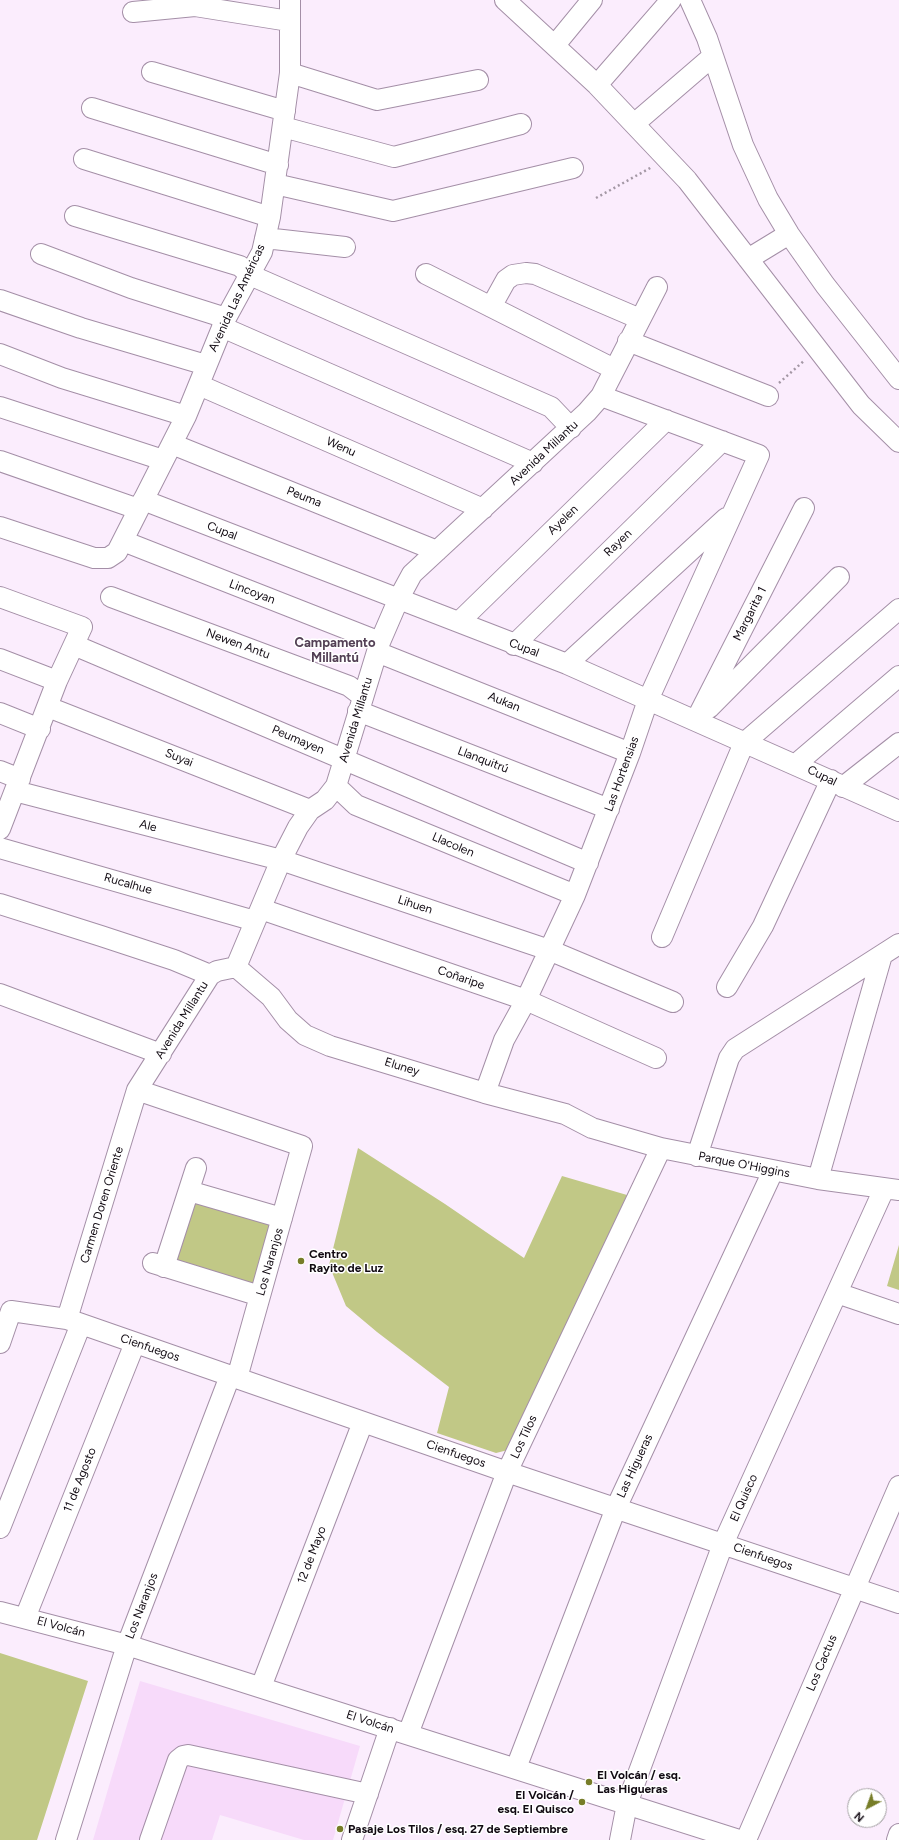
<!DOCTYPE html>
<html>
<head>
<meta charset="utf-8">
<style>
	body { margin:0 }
	#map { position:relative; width:899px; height:1840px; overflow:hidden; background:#fbedfd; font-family:Figtree,sans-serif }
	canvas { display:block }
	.north { position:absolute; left:847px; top:1788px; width:40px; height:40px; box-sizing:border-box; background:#fff; border:1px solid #a09da0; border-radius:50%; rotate:221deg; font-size:11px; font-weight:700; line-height:16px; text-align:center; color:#110a12 }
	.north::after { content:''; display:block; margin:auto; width:14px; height:18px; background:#777d28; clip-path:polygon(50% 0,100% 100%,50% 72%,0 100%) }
</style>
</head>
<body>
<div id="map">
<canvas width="899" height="1840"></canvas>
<div class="north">N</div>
</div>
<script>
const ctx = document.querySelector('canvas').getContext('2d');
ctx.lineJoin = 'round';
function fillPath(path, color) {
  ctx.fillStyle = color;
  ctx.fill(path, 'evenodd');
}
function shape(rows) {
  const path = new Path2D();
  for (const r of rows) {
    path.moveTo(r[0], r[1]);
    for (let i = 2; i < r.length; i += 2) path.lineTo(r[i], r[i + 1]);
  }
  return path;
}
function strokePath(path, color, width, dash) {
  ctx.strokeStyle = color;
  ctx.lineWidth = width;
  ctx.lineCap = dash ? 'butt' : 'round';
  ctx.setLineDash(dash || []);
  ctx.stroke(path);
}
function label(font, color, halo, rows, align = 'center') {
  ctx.font = font + ' Figtree,sans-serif';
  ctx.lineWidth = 3;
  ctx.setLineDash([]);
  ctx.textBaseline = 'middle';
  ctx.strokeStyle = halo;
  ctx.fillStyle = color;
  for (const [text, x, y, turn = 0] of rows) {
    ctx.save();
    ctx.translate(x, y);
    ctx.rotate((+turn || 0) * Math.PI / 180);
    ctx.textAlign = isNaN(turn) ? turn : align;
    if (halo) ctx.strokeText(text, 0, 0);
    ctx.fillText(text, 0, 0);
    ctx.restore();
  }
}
fillPath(shape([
	[140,1681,360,1746,333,1840,304,1840,220,1815,212,1840,93,1840]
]), '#f7dafa');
fillPath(shape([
	[358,1148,445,1204,524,1258,562,1176,627,1195,508,1450,496,1453,437,1433,449,1387,377,1332,346,1306,329,1265],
	[194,1201,270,1222,253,1286,175,1262],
	[899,1245,899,1290,887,1286],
	[0,1653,88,1681,37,1840,0,1840]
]), '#c1c886');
const minor = shape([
	[505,0,597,85,687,180,861,405,899,442],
	[690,0,707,38,743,145,768,199,789,234,825,285,899,379],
	[133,12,195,6,289,21],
	[555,45,592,0],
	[152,72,285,111],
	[290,73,377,100,478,80],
	[597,85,671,0],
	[92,108,278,165],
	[634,124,713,56],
	[283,127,394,157,521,124],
	[84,159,270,217],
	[275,184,393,211,573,168],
	[75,216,240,266,250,275,551,407,571,428],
	[265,238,345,247],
	[41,254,131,288,226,318],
	[748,259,789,234],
	[426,274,614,369],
	[0,300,81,328,206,365],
	[491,307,506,280,513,275,526,273,535,274,640,319],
	[222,327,533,463],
	[628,341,768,396],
	[0,354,62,378,186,416],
	[199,385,483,509],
	[0,407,163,460],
	[172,444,437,551],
	[0,461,138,509],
	[143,500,567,664,899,811],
	[0,527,94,558,108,558,117,552,186,416,226,318,262,252,270,217,290,73,290,0],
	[123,541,380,642],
	[0,597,82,627,57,681,0,829],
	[111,597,349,686,362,696],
	[460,621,666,420],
	[74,645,588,863],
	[514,645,722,441],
	[377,652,630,753],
	[0,659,57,681],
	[567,664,726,518],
	[48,707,310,810],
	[709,708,839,577],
	[358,711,609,809],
	[0,713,40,729],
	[696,720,804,508],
	[796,764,899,676],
	[0,771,20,779],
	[336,786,356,805,575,895],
	[843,787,899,743],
	[15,791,281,860,549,950,673,1002],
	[0,848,255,921],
	[0,904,101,936,174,960,210,975],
	[261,909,526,1000,656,1058],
	[662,937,744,743,899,609],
	[236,967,271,997,288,1020,305,1035,330,1046,485,1093,565,1114,592,1128,661,1148,818,1179,899,1190],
	[727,987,763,926,831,780],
	[0,994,161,1054],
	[137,1090,302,1146,237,1378],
	[485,1093,504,1040,526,1000,575,895,630,753,648,700,759,455,601,396],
	[697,1156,729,1058,735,1049,899,944],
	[818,1179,882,955],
	[189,1191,282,1218],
	[153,1263,260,1296],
	[164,1267,196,1168],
	[837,1293,899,1314],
	[67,1319,137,1090,210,975,217,971,236,967,281,860,298,827,310,810,325,800,336,786,380,642,399,598,412,574,587,412,601,396,657,287],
	[0,1343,11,1311,67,1319,507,1472,899,1603],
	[0,1528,81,1324],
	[0,1612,127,1645,739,1840],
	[25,1618,135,1343],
	[261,1687,363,1422],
	[408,1734,507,1472,661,1148],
	[516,1768,616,1508,773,1171],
	[66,1840,127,1645,230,1376],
	[150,1840,178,1760,183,1756,188,1755,368,1794],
	[352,1840,390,1728],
	[620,1840,627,1804,723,1544,884,1189],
	[746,1840,899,1486],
	[897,1840,899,1834]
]);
strokePath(minor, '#a48fa7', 22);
strokePath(shape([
	[596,198,652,167],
	[779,383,805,360]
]), '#a498a5', 2.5, [2, 3]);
strokePath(minor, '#fff', 20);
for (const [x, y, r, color] of [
	[301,1261,4,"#777d28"],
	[589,1782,4,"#777d28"],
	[582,1802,4,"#777d28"],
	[340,1829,4,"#777d28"]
]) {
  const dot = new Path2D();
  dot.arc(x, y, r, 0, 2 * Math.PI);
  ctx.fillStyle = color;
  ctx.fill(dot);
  strokePath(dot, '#fff', 1.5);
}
label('12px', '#110a12', '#fff', [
	["Avenida Las Américas",237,298,-65],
	["Wenu",341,447,24],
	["Avenida Millantu",544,453,-43],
	["Peuma",304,497,22],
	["Ayelen",563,520,-44],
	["Cupal",222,531,21],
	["Rayen",618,543,-44],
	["Lincoyan",252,592,21],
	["Margarita 1",750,614,-63],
	["Newen Antu",238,644,20],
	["Cupal",524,648,21],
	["Aukan",504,702,22],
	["Avenida Millantu",356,720,-73],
	["Peumayen",298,740,23],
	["Suyai",179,758,22],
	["Llanquitrú",483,760,21],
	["Las Hortensias",622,774,-70],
	["Cupal",822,776,26],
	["Ale",148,826,14],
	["Llacolen",453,845,23],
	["Rucalhue",128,884,16],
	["Lihuen",415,905,18],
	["Coñaripe",461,978,19],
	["Avenida Millantu",182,1020,-58],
	["Eluney",402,1067,17],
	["Parque O'Higgins",744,1165,11],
	["Carmen Doren Oriente",102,1205,-73],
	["Los Naranjos",270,1262,-74],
	["Cienfuegos",150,1348,19],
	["Los Tilos",524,1437,-65],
	["Cienfuegos",456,1454,19],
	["Las Higueras",635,1466,-65],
	["11 de Agosto",80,1480,-68],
	["El Quisco",744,1498,-66],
	["12 de Mayo",312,1555,-69],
	["Cienfuegos",763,1557,19],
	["Los Naranjos",142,1606,-69],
	["El Volcán",61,1627,15],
	["Los Cactus",822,1663,-67],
	["El Volcán",370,1722,18]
]);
label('bold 12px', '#110a12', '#fff', [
	["Centro",309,1254],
	["Rayito de Luz",309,1268],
	["El Volcán / esq.",597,1775],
	["Las Higueras",597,1789],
	["El Volcán /",574,1795,"right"],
	["esq. El Quisco",574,1809,"right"],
	["Pasaje Los Tilos / esq. 27 de Septiembre",348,1829]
], 'left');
label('bold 13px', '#534055', '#fff', [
	["Campamento",335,643],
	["Millantú",335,658]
]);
</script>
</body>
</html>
